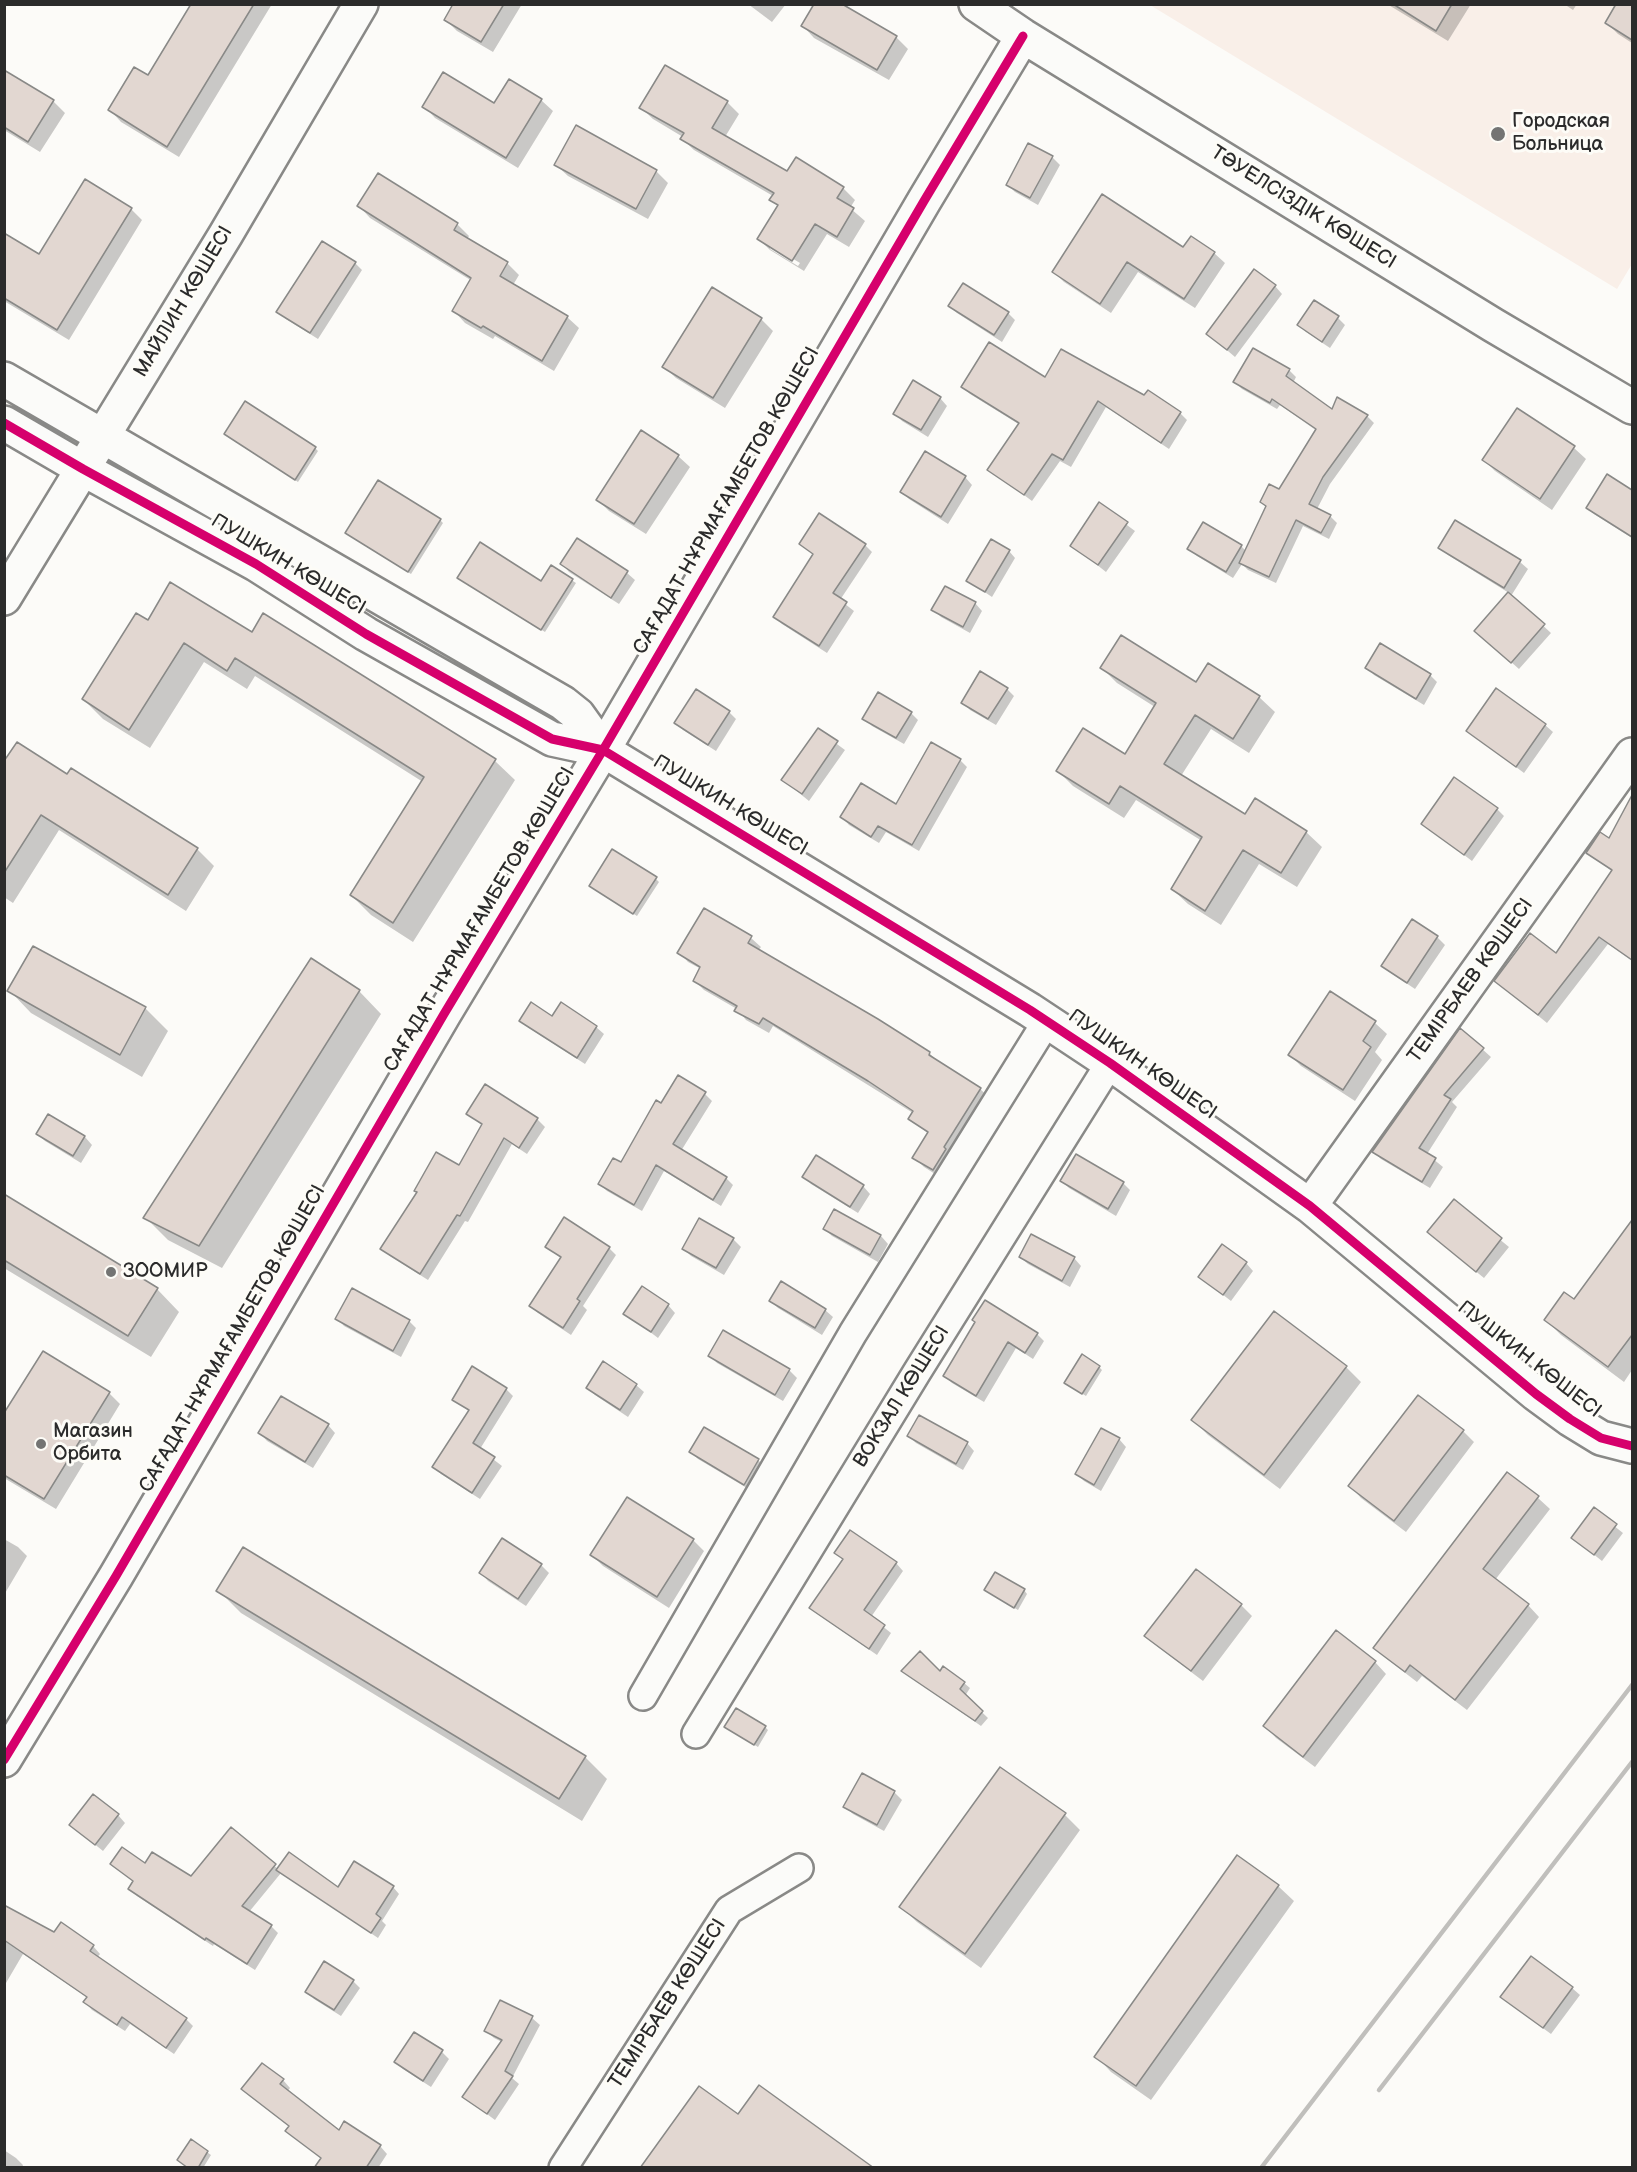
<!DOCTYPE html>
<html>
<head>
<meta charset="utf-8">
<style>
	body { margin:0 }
	#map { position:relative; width:1637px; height:2172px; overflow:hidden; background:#fcfbf8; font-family:"Balsamiq Sans",sans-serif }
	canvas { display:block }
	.frame { position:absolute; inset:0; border:6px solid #2b2b2b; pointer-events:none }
</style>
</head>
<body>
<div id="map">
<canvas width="1637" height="2172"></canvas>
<div class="frame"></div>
</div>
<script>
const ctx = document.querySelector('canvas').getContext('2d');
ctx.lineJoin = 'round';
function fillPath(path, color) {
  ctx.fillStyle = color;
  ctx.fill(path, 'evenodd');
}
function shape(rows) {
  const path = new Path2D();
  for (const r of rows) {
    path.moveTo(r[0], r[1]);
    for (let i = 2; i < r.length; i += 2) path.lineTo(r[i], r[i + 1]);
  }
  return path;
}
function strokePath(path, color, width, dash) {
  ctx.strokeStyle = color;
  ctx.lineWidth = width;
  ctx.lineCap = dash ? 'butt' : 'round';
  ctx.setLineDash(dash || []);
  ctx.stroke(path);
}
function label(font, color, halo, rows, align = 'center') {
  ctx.font = font + ' "Balsamiq Sans",sans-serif';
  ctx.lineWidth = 6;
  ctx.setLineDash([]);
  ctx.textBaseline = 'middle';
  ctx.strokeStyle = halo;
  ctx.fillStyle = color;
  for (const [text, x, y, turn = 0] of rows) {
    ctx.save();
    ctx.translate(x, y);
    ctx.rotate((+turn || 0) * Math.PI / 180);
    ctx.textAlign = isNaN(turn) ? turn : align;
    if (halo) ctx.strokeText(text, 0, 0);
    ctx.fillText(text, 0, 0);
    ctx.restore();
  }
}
fillPath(shape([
	[1150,5,1632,5,1632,264,1617,289]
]), '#f9efe8');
fillPath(shape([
	[193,4,272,4,179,157,121,122,110,110,148,77],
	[455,4,522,4,493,52,457,31,446,20],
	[748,4,786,4,772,22],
	[839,4,896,37,908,49,889,80,814,38,803,26],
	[1387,4,1471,4,1448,41],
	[1564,4,1577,4,1573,10],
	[1618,4,1632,4,1632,43,1618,34,1607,23],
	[4,72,53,101,65,113,40,152,4,130],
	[541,100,553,111,518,168,435,118,424,106,494,105],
	[727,102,739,114,725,137,787,173,843,188,855,200,850,208,865,221,849,247,827,234,804,271,770,250,759,239,779,207,771,200,773,196,694,150,682,139,683,137,653,119,641,108],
	[770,245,800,263,798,266,770,249],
	[576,127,656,171,668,183,648,219,568,176,556,165],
	[1029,145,1052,157,1060,165,1038,205,1015,192,1008,185],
	[379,175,457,224,469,236,467,239,507,263,519,275,513,285,567,317,579,328,554,371,495,336,493,339,465,323,454,311,472,281,370,218,359,206],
	[131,209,142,220,69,340,4,301,4,235,40,256],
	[1184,249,1214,253,1225,263,1195,308,1138,272,1111,313,1064,282,1054,272],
	[355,263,362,270,318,339,286,319,278,311],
	[1275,286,1282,294,1235,357,1208,334],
	[713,289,761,319,773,331,725,408,676,378,664,367],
	[1314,302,1338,318,1345,325,1330,348,1306,332,1299,325],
	[950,306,1008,313,1015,320,1002,342,957,313],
	[1289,370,1296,377,1293,383,1332,411,1367,416,1374,423,1330,484,1317,509,1330,516,1337,523,1329,539,1303,526,1276,583,1248,570,1242,564,1233,578,1197,556,1189,548,1241,546,1246,551,1267,508,1261,502,1280,491,1317,431,1280,405,1277,409,1242,389,1235,382],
	[1046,379,1145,397,1180,413,1187,420,1169,449,1106,407,1071,467,1060,461,1032,501,989,469,1020,425,970,394,963,387],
	[940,398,947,406,928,437,902,421,895,413],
	[1517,410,1574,448,1586,459,1552,510,1495,471,1484,460],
	[229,437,315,448,318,451,298,482],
	[678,456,690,467,646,534,609,511,598,500],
	[1607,476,1632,492,1632,538,1594,514,1588,507],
	[965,477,972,485,948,524,909,499,902,492],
	[1100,505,1135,531,1106,572,1072,545],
	[440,520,443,523,411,574,350,536],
	[1456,522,1520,562,1528,569,1511,596,1551,633,1519,669,1476,631,1509,593,1448,555,1440,548],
	[577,540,627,573,635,580,619,604,569,572,562,564],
	[801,544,865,545,872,552,840,600,854,611,827,653,782,624,775,616,814,555],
	[1009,551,1015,558,992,597,968,581],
	[551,567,576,583,545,632,463,581,541,583],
	[975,603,982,611,970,633,941,617,933,609],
	[264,615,495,761,515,780,413,942,371,915,351,895,423,782,255,676,247,689,204,662,150,748,103,719,83,699,148,622,252,634],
	[1208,665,1259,697,1275,712,1249,753,1211,729,1181,776,1246,816,1306,832,1322,847,1297,887,1259,864,1221,925,1188,904,1172,889,1202,841,1136,800,1124,818,1073,786,1058,771,1125,756,1155,707,1117,683,1102,668,1197,684],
	[1367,667,1430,675,1437,682,1424,705,1374,675],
	[1007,689,1014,696,996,725,970,710,963,702],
	[729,712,736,719,716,751,683,730,676,723],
	[911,713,918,720,904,744,872,726,864,718],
	[1545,725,1553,732,1524,773,1468,731],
	[818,730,845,750,809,801,783,780],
	[960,760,967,767,919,851,886,832,879,843,849,825,842,817,896,806],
	[4,764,197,849,214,866,186,911,59,830,13,903,4,897],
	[1632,798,1632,961,1608,944,1547,1023,1496,981,1556,955,1613,872,1588,852,1609,840],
	[1497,809,1504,816,1472,861,1423,824],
	[656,879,659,882,637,916,594,889],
	[704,910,751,938,761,947,758,951,929,1053,940,1063,980,1089,990,1098,943,1179,924,1167,914,1157,929,1134,910,1119,913,1113,773,1026,769,1033,746,1020,737,1009,704,990,694,980,701,969,688,962,679,952],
	[1412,921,1437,937,1445,945,1415,989,1391,973,1383,966],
	[9,990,145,1008,168,1031,142,1077,31,1013],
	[359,991,381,1014,222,1268,168,1240,145,1217],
	[1330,993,1375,1023,1387,1034,1375,1052,1382,1060,1355,1101,1301,1066,1290,1055],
	[552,1018,596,1027,604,1034,585,1064,529,1028,521,1020],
	[1461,1030,1491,1057,1452,1102,1457,1107,1427,1154,1443,1167,1430,1188,1381,1159,1374,1152],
	[679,1077,705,1094,712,1101,681,1151,726,1178,733,1185,721,1206,664,1171,642,1211,607,1191,600,1184,622,1164],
	[468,1114,537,1119,545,1127,527,1154,512,1144,468,1222,465,1221,428,1280,390,1256,382,1249,418,1192,460,1167,483,1126],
	[49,1116,85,1137,92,1145,81,1163,45,1141,38,1134],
	[804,1176,863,1186,870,1194,858,1213,811,1184],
	[1062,1181,1123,1183,1130,1190,1116,1216,1069,1188],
	[4,1196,157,1289,179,1312,151,1357,4,1268],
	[1454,1202,1509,1247,1484,1278,1437,1240],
	[835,1211,881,1236,888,1244,878,1262,832,1236,825,1229],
	[1632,1223,1632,1370,1624,1382,1561,1335,1546,1320,1574,1301],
	[733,1239,741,1247,724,1275,691,1256,683,1248],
	[547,1247,609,1248,616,1255,583,1306,587,1310,571,1335,538,1313,531,1306,562,1259],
	[1020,1257,1074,1258,1081,1266,1070,1287,1028,1264],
	[1246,1263,1253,1271,1231,1301,1200,1277],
	[781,1283,825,1310,833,1317,822,1335,778,1308,771,1301],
	[668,1305,675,1313,658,1338,625,1313],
	[337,1318,409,1321,416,1328,401,1357,344,1326],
	[976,1322,1037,1334,1044,1341,1033,1359,1016,1348,984,1402,952,1383,945,1376],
	[723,1332,789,1370,797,1378,783,1401,717,1363,710,1355],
	[1099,1367,1102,1370,1086,1396,1070,1386],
	[1346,1367,1361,1382,1280,1489,1208,1435,1193,1420],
	[636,1385,644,1392,628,1417,595,1395,588,1388],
	[506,1389,513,1396,480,1449,502,1466,480,1499,441,1474,434,1467,470,1412,454,1400],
	[109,1393,120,1404,56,1509,4,1478,4,1416],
	[328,1425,335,1433,313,1468,267,1441,260,1433],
	[705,1429,758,1460,766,1468,752,1491,698,1459,691,1452],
	[1463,1431,1474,1442,1406,1532,1361,1498,1350,1486],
	[909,1436,967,1443,974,1451,963,1470,916,1443],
	[1119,1439,1126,1447,1101,1491,1084,1481,1077,1474],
	[1507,1474,1538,1498,1550,1509,1495,1580,1528,1605,1539,1617,1467,1710,1422,1676,1417,1682,1387,1659,1375,1648],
	[1594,1510,1623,1533,1602,1561,1573,1538],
	[4,1539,18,1547,27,1556,4,1595],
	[503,1540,541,1565,549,1573,526,1606,488,1581,481,1573],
	[693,1540,704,1551,669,1608,603,1566,592,1555],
	[836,1553,896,1563,903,1571,871,1617,891,1633,877,1655,819,1615,811,1608,844,1561],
	[218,1590,585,1757,607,1779,582,1821,241,1613],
	[1024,1590,1027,1594,1018,1610,989,1593],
	[1241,1605,1252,1616,1203,1681,1158,1647,1146,1636],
	[1375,1662,1386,1674,1315,1767,1276,1738,1265,1726],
	[940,1673,964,1683,970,1688,965,1696,988,1718,981,1726,909,1676],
	[765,1727,768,1730,758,1747,729,1730],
	[1001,1769,1065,1815,1080,1830,981,1968,917,1922,901,1907],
	[863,1775,894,1792,902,1800,884,1831,853,1814,845,1807],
	[118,1815,125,1823,103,1851,71,1825],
	[231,1830,278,1869,338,1889,393,1887,399,1894,382,1921,386,1925,378,1938,281,1873,249,1912,271,1926,278,1933,255,1970,214,1944,213,1946,137,1896,130,1888,134,1882,112,1864,145,1865,192,1878],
	[1278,1886,1294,1901,1151,2100,1111,2072,1096,2056],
	[4,1907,54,1934,93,1946,100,1954,97,1958,186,2019,193,2026,174,2054,130,2024,125,2031,92,2010,85,2002,88,1998,23,1954,6,1983,4,1982],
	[353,1981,360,1988,341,2016,314,1999,307,1991],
	[1572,1988,1580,1995,1551,2034,1510,2004],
	[501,2002,532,2018,540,2025,512,2078,519,2084,495,2120,464,2097,502,2042,494,2038,486,2031],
	[414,2034,442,2052,449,2059,431,2087,403,2069,396,2062],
	[283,2080,290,2088,287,2092,339,2132,380,2146,387,2154,378,2168,316,2168,322,2159,287,2131,290,2127,251,2097],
	[191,2141,211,2155,203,2168,189,2168],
	[4,2150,16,2158,23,2165,22,2168,4,2168]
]), '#0003');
const building = shape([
	[191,4,254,4,167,147,108,110,134,67,148,75,191,4],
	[453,4,504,4,481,42,444,20,453,4],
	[814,4,842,4,897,36,877,70,801,26,814,4],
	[1393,4,1452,4,1436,31,1393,4],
	[1616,4,1632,4,1632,40,1605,23,1616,4],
	[665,65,728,101,712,128,787,171,796,157,844,187,837,198,854,208,837,237,815,224,792,261,757,239,778,205,769,200,774,193,680,139,684,133,639,108,665,65],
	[4,70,54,100,28,142,4,127,4,70],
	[443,72,494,103,509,79,542,99,506,158,422,107,443,72],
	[576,125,657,170,636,209,554,165,576,125],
	[1028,143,1053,156,1030,198,1006,185,1028,143],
	[378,173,458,223,454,230,508,262,500,276,568,316,542,361,483,326,481,328,452,311,471,278,357,206,378,173],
	[85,179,132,208,57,330,4,298,4,233,39,254,85,179],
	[1102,194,1183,247,1191,236,1215,252,1184,299,1127,262,1100,304,1052,272,1102,194],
	[322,241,356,262,310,333,276,312,322,241],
	[1254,269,1276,285,1227,350,1206,334,1254,269],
	[963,283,1009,312,994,335,948,306,963,283],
	[712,287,762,318,713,398,662,367,712,287],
	[1314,300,1339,316,1322,342,1297,325,1314,300],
	[989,342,1045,377,1061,349,1144,395,1148,390,1181,412,1161,443,1098,401,1063,460,1052,454,1024,495,987,470,1019,423,961,387,989,342],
	[1253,348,1290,369,1286,376,1332,409,1337,397,1368,415,1323,477,1309,504,1331,515,1321,533,1296,520,1269,577,1239,563,1266,506,1260,502,1269,484,1279,489,1316,429,1272,399,1270,403,1233,382,1253,348],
	[913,380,941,397,921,430,893,414,913,380],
	[245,401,316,447,295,480,224,434,245,401],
	[1517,408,1575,446,1540,499,1482,460,1517,408],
	[641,430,679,455,634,524,596,500,641,430],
	[925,451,966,476,941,517,900,492,925,451],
	[1607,474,1632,490,1632,537,1586,508,1607,474],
	[378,480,441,519,408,572,345,533,378,480],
	[1099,502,1128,522,1098,565,1070,546,1099,502],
	[819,513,866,544,833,593,847,602,819,646,773,617,813,554,799,544,819,513],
	[1455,520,1521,560,1504,588,1438,548,1455,520],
	[1203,522,1242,545,1226,572,1187,549,1203,522],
	[577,538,628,571,611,598,560,564,577,538],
	[991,539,1010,550,985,592,966,581,991,539],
	[480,542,541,581,551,565,573,579,541,630,457,578,480,542],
	[170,582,252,632,263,613,496,759,393,923,350,895,424,777,235,658,227,671,184,643,129,730,82,699,136,613,148,620,170,582],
	[945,586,976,602,963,627,931,610,945,586],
	[1508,592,1545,624,1511,663,1474,631,1508,592],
	[1121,635,1196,682,1208,663,1260,696,1233,739,1195,715,1164,764,1245,814,1255,798,1307,831,1281,873,1243,850,1205,911,1171,889,1202,837,1120,786,1109,804,1056,771,1083,728,1125,754,1156,703,1100,668,1121,635],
	[1380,643,1431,674,1416,699,1365,668,1380,643],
	[980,671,1008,688,988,719,961,703,980,671],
	[1496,688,1546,724,1516,767,1466,731,1496,688],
	[696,689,730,711,708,745,674,723,696,689],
	[878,692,912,712,896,738,862,719,878,692],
	[818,728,838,741,802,794,781,780,818,728],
	[17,742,67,774,71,768,198,848,168,895,41,815,4,873,4,761,17,742],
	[931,742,961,759,912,845,878,826,871,837,840,817,861,783,896,804,931,742],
	[1454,777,1498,808,1464,855,1421,824,1454,777],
	[1632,795,1632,960,1599,937,1538,1015,1494,981,1530,933,1556,953,1612,870,1586,853,1600,832,1609,838,1632,795],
	[612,849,657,877,633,914,589,886,612,849],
	[704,908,752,936,748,943,878,1019,930,1052,929,1055,981,1088,944,1147,946,1149,933,1170,912,1158,928,1132,908,1119,913,1111,868,1081,763,1018,759,1024,734,1011,737,1006,693,981,700,967,677,953,704,908],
	[1412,919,1438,936,1407,983,1381,966,1412,919],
	[33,946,146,1007,120,1055,7,991,33,946],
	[311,958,360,990,199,1246,143,1218,311,958],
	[1330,991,1376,1021,1363,1041,1371,1047,1343,1090,1288,1055,1330,991],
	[531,1002,552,1016,561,1002,597,1026,577,1058,519,1021,531,1002],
	[1460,1028,1484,1048,1444,1095,1451,1099,1419,1148,1436,1158,1422,1182,1372,1152,1460,1028],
	[678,1075,706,1092,673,1144,727,1177,713,1200,656,1165,634,1205,598,1184,613,1158,621,1162,656,1100,661,1103,678,1075],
	[485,1084,538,1118,519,1148,504,1138,460,1216,457,1215,420,1274,380,1249,417,1192,414,1191,436,1152,459,1165,482,1124,466,1114,485,1084],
	[48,1114,85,1136,73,1156,36,1134,48,1114],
	[1076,1154,1124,1182,1108,1209,1060,1181,1076,1154],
	[816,1155,864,1185,850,1207,802,1177,816,1155],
	[4,1194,158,1288,128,1336,4,1260,4,1194],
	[1454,1199,1502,1238,1476,1272,1427,1232,1454,1199],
	[834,1209,881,1235,870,1255,823,1229,834,1209],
	[564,1217,610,1247,577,1299,580,1301,563,1328,529,1306,561,1257,545,1247,564,1217],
	[699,1218,734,1238,716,1268,682,1249,699,1218],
	[1632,1220,1632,1335,1608,1367,1544,1320,1564,1292,1574,1299,1632,1220],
	[1031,1234,1075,1257,1062,1281,1019,1257,1031,1234],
	[1222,1244,1247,1262,1223,1295,1198,1277,1222,1244],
	[781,1281,826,1309,815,1328,769,1301,781,1281],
	[642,1286,669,1304,651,1332,623,1314,642,1286],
	[352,1288,410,1320,393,1351,335,1319,352,1288],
	[985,1300,1038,1333,1025,1353,1008,1342,976,1396,943,1376,975,1322,972,1320,985,1300],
	[1274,1311,1347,1366,1264,1475,1191,1420,1274,1311],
	[723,1330,790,1369,775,1395,708,1356,723,1330],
	[43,1351,110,1392,44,1499,4,1475,4,1413,43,1351],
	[1082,1354,1100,1366,1082,1394,1064,1383,1082,1354],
	[603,1361,637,1384,620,1410,586,1388,603,1361],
	[472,1366,507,1388,473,1443,495,1457,472,1493,432,1467,469,1410,452,1400,472,1366],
	[1418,1395,1464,1430,1394,1521,1348,1486,1418,1395],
	[281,1396,329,1424,305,1462,258,1433,281,1396],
	[919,1415,968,1442,956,1464,907,1436,919,1415],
	[704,1427,759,1459,744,1485,689,1452,704,1427],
	[1101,1428,1120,1438,1094,1485,1075,1474,1101,1428],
	[1507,1472,1539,1496,1483,1569,1529,1604,1455,1700,1410,1665,1405,1672,1373,1648,1507,1472],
	[627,1497,694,1539,657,1597,590,1555,627,1497],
	[1594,1507,1617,1524,1594,1555,1571,1538,1594,1507],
	[850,1530,897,1562,864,1610,885,1625,869,1649,809,1608,843,1559,834,1553,850,1530],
	[502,1538,542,1564,518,1599,479,1573,502,1538],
	[243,1547,586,1756,559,1799,216,1591,243,1547],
	[1196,1569,1242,1604,1191,1671,1144,1636,1196,1569],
	[995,1572,1025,1589,1014,1608,984,1590,995,1572],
	[1336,1630,1376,1661,1303,1757,1263,1726,1336,1630],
	[920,1651,940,1671,943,1666,965,1682,960,1689,983,1711,975,1721,901,1671,920,1651],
	[736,1708,766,1726,754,1745,724,1727,736,1708],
	[1000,1767,1066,1813,965,1954,899,1907,1000,1767],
	[862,1773,895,1791,877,1825,843,1807,862,1773],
	[93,1794,119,1814,95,1845,69,1825,93,1794],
	[231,1827,276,1864,242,1906,272,1925,247,1964,206,1938,205,1940,128,1889,133,1881,110,1864,122,1847,145,1863,152,1852,191,1876,231,1827],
	[289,1852,338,1887,354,1861,394,1886,376,1914,381,1918,371,1933,276,1870,289,1852],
	[1237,1855,1279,1885,1136,2086,1094,2057,1237,1855],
	[4,1905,54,1932,61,1922,94,1945,90,1951,187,2018,166,2048,122,2017,117,2025,83,2002,87,1997,4,1940,4,1905],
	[1531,1956,1573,1987,1543,2028,1500,1997,1531,1956],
	[324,1961,354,1980,334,2010,305,1992,324,1961],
	[500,2000,533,2016,505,2071,513,2076,487,2114,462,2097,502,2040,484,2031,500,2000],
	[414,2032,443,2050,423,2081,394,2062,414,2032],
	[262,2063,284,2079,280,2084,339,2130,344,2121,381,2145,366,2168,314,2168,321,2158,285,2131,289,2126,241,2089,262,2063],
	[759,2085,874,2168,640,2168,699,2086,738,2114,759,2085],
	[191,2139,208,2151,198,2168,188,2168,177,2160,191,2139]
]);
fillPath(building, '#e2d7d1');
strokePath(building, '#898987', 1.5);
const street = shape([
	[643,1696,853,1333,1047,1021],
	[696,1734,917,1372,1110,1063],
	[563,2168,729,1910,799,1868]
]);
const secondary = shape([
	[976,4,1023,36,1493,325,1632,407],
	[4,379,563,703,578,715,603,750],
	[4,423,83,469,256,564,366,634,552,739,603,750,1030,1010,1110,1063,1310,1206,1536,1394,1570,1419,1601,1438,1632,1446],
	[4,598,226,234,361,4],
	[1310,1206,1632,755],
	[4,1760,116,1576,444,1014,603,750,924,201,1023,36]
]);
strokePath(street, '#898987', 32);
strokePath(secondary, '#898987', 38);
strokePath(street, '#fbfbf9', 27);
strokePath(secondary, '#fbfbf9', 33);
strokePath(shape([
	[1379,2090,1632,1762],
	[1261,2168,1632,1685]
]), '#c0bfbc', 4.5);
strokePath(shape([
	[4,423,83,469,256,564,366,634,552,739,603,750,1030,1010,1110,1063,1310,1206,1536,1394,1570,1419,1601,1438,1632,1446],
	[4,1760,116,1576,444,1014,603,750,924,201,1023,36]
]), '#d6006c', 9);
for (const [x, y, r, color] of [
	[1498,134,8,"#747473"],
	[111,1272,6,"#747473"],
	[41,1444,6,"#747473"]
]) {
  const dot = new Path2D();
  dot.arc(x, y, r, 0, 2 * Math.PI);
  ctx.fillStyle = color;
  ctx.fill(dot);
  strokePath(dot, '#fdfcf7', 2);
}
label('20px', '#2b2b2b', '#fdfcf7', [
	["Городская",1512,122],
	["Больница",1512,145],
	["ЗООМИР",123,1272],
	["Магазин",53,1432],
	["Орбита",53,1455]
], 'left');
label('20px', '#2b2b2b', '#fdfcf7', [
	["ТӘУЕЛСІЗДІК КӨШЕСІ",1303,208,32],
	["МАЙЛИН КӨШЕСІ",184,302,-59],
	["САҒАДАТ НҰРМАҒАМБЕТОВ КӨШЕСІ",727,501,-60],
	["ПУШКИН КӨШЕСІ",288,565,31],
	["ПУШКИН КӨШЕСІ",730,806,31],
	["САҒАДАТ НҰРМАҒАМБЕТОВ КӨШЕСІ",480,920,-59],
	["ТЕМІРБАЕВ КӨШЕСІ",1471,981,-54],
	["ПУШКИН КӨШЕСІ",1142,1065,35],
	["САҒАДАТ НҰРМАҒАМБЕТОВ КӨШЕСІ",233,1339,-60],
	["ПУШКИН КӨШЕСІ",1529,1360,38],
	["ВОКЗАЛ КӨШЕСІ",902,1397,-58],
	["ТЕМІРБАЕВ КӨШЕСІ",668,2004,-57]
]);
</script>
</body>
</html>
